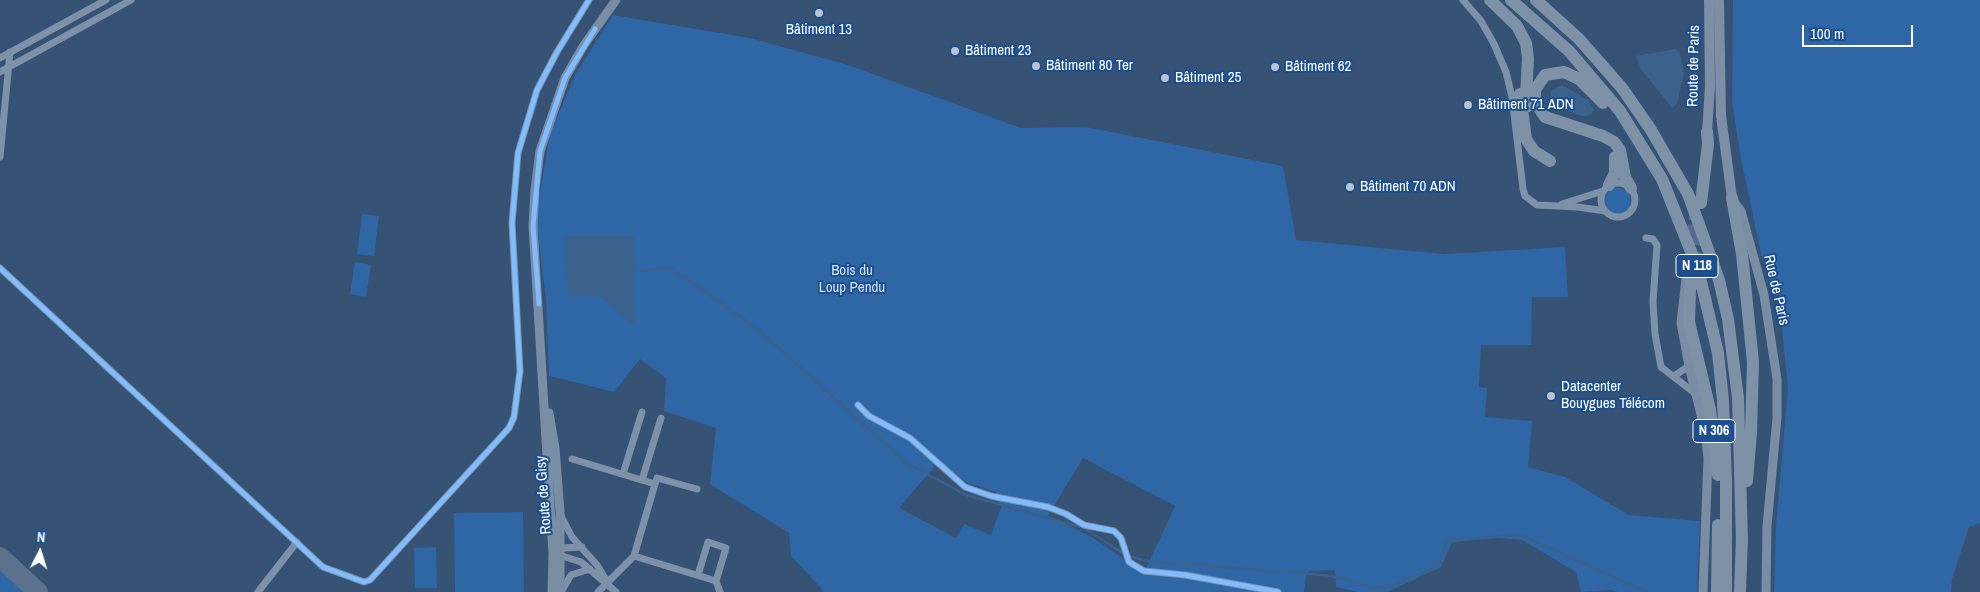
<!DOCTYPE html>
<html>
<head>
<meta charset="utf-8">
<style>
	body { margin:0 }
	#map { position:relative; width:1980px; height:592px; overflow:hidden; background:#365274; font-family:"Archivo Narrow",sans-serif }
	canvas { display:block }
	.north { position:absolute; left:15px; top:527px; width:50px; height:50px; -webkit-text-stroke:4px #1b4f8f; paint-order:stroke; rotate:5deg; font-size:14px; font-weight:700; line-height:20px; text-align:center; color:#fff }
	.north::after { content:''; display:block; margin:auto; width:18px; height:22px; background:#fff; clip-path:polygon(50% 0,100% 100%,50% 72%,0 100%) }
	.scale { position:absolute; left:1802px; top:25px; width:111px; height:22px; box-sizing:border-box; border:2px solid #fff; border-top:0; padding-left:6px; font-size:15px; line-height:18px; white-space:nowrap; color:#fff; -webkit-text-stroke:4px #1b4f8f; paint-order:stroke }
</style>
</head>
<body>
<div id="map">
<canvas width="1980" height="592"></canvas>
<div class="north">N</div>
<div class="scale">100 m</div>
</div>
<script>
const ctx = document.querySelector('canvas').getContext('2d');
ctx.lineJoin = 'round';
function fillPath(path, color) {
  ctx.fillStyle = color;
  ctx.fill(path, 'evenodd');
}
function shape(rows) {
  const path = new Path2D();
  for (const r of rows) {
    if (r.length === 3) {
      path.moveTo(r[0] + r[2], r[1]);
      path.arc(r[0], r[1], r[2], 0, 2 * Math.PI);
      continue;
    }
    path.moveTo(r[0], r[1]);
    for (let i = 2; i < r.length; i += 2) path.lineTo(r[i], r[i + 1]);
  }
  return path;
}
function strokePath(path, color, width, dash) {
  ctx.strokeStyle = color;
  ctx.lineWidth = width;
  ctx.lineCap = dash ? 'butt' : 'round';
  ctx.setLineDash(dash || []);
  ctx.stroke(path);
}
function label(font, color, halo, rows, align = 'center') {
  ctx.font = font + ' "Archivo Narrow",sans-serif';
  ctx.lineWidth = 4;
  ctx.setLineDash([]);
  ctx.textBaseline = 'middle';
  ctx.strokeStyle = halo;
  ctx.fillStyle = color;
  for (const [text, x, y, turn = 0] of rows) {
    ctx.save();
    ctx.translate(x, y);
    ctx.rotate((+turn || 0) * Math.PI / 180);
    ctx.textAlign = isNaN(turn) ? turn : align;
    if (halo) ctx.strokeText(text, 0, 0);
    ctx.fillText(text, 0, 0);
    ctx.restore();
  }
}
fillPath(shape([
	[1733,0,1980,0,1980,523,1969,527,1952,579,1951,592,1774,592,1776,526,1788,387,1780,311,1762,258,1741,159,1732,102],
	[613,15,750,38,848,65,1021,128,1086,127,1283,166,1296,240,1444,254,1565,247,1568,297,1532,297,1531,345,1481,345,1479,387,1487,388,1485,417,1532,421,1528,467,1565,477,1629,515,1700,521,1697,592,1618,592,1612,590,1581,592,1576,572,1522,540,1498,538,1452,542,1441,567,1387,592,1358,592,1336,587,1335,570,1309,571,1306,576,1304,592,822,592,821,588,791,556,789,533,710,484,716,428,664,411,666,378,640,359,614,392,549,376,546,300,536,216,550,134,575,75],
	[1083,458,1175,506,1144,573,1092,537,1048,516],
	[939,461,966,482,996,492,1001,507,991,535,964,524,956,538,899,508],
	[1618,201,13],
	[362,214,379,216,374,256,357,254],
	[355,262,371,265,366,297,350,294],
	[523,512,524,592,455,592,454,513],
	[436,547,437,588,415,588,414,548],
	[0,568,21,587,26,592,0,592]
]), '#2f66a5');
fillPath(shape([
	[1675,49,1680,53,1684,73,1677,104,1672,108,1640,68,1636,56],
	[1562,85,1588,100,1594,110,1591,115,1582,116,1562,109,1551,100,1551,91],
	[564,236,634,236,634,325,600,296,569,296]
]), '#3b618d');
strokePath(shape([
	[631,271,673,269,759,330,905,462,966,495,1084,528,1124,554],
	[1129,556,1147,561,1332,576,1371,587,1386,588,1438,567,1447,540,1521,535,1647,592]
]), '#3b618d', 2.5);
strokePath(shape([
	[0,557,38,592]
]), '#5a728e', 20);
strokePath(shape([
	[1690,247,1694,215]
]), '#546c89', 9, [9, 4.5]);
strokePath(shape([
	[1694,263,1699,220]
]), '#546c89', 12, [12, 6]);
strokePath(shape([
	[1463,0,1481,21,1494,44,1506,72,1512,97,1523,189,1525,196,1537,205,1578,207,1605,211],
	[0,58,106,0],
	[0,72,131,0],
	[0,157,10,52],
	[1618,200,17],
	[1562,204,1603,191],
	[1646,238,1653,239,1657,245,1653,301,1655,334,1661,367,1696,394],
	[0,268,323,567,364,582,370,580,509,428,514,417,520,371,512,223,518,153,537,90,557,52,589,0],
	[1674,376,1689,366],
	[858,405,869,416,910,438,965,487,991,496,1048,507,1066,514,1084,525,1114,531,1121,538,1129,562,1144,571,1185,575,1278,592],
	[572,459,655,484,634,556],
	[623,474,642,412],
	[642,480,661,418],
	[655,484,657,478,697,489],
	[561,516,572,537,597,565,608,583],
	[556,552,564,548,582,547],
	[556,554,581,562,616,592],
	[698,575,708,542,726,548,716,581],
	[258,592,297,542],
	[561,592,571,575,590,569],
	[598,592,634,556,716,581,720,592]
]), '#7d92a8', 7);
strokePath(shape([
	[1734,202,1741,211,1764,295,1777,379,1777,418,1767,526,1766,592],
	[1688,261,1681,323,1689,366,1705,431,1708,458,1703,592],
	[549,413,555,448,560,512,560,592],
	[552,592,553,554,533,226,535,190,540,151,565,78,584,45,616,0]
]), '#798da4', 9);
strokePath(shape([
	[1719,0,1721,116,1732,198],
	[1707,132,1710,86,1709,0]
]), '#7d8ea7', 10);
strokePath(shape([
	[1490,0,1517,26,1526,43,1528,58,1526,96,1528,106],
	[1511,0,1569,51,1620,111,1662,179,1698,269,1718,353,1723,400,1726,481,1726,592],
	[1536,0,1579,39,1622,88,1651,130,1688,194,1719,280,1728,319,1738,398,1742,543],
	[1520,94,1526,139,1534,151,1550,161],
	[1603,103,1579,79,1564,72,1545,75,1535,90,1535,102,1545,117,1603,136,1614,142,1620,150,1625,177,1631,188],
	[1609,185,1615,173,1615,157],
	[1732,198,1742,254,1753,362,1751,432,1747,481],
	[1701,203,1708,144,1707,132],
	[1693,274,1690,291,1689,322,1710,410,1718,475],
	[1717,592,1718,525],
	[1740,592,1742,536]
]), '#7e92a7', 12);
strokePath(shape([
	[0,268,323,567,364,582,370,580,509,428,514,417,520,371,512,223,518,153,537,90,557,52,589,0],
	[539,304,533,226,540,151,565,78,595,29],
	[858,405,869,416,910,438,965,487,991,496,1048,507,1066,514,1084,525,1114,531,1121,538,1129,562,1144,571,1185,575,1278,592]
]), '#80bcff', 5);
for (const [x, y, r, color] of [
	[819,13,5,"#b9c2ce"],
	[955,51,5,"#b9c2ce"],
	[1036,66,5,"#b9c2ce"],
	[1275,67,5,"#b9c2ce"],
	[1165,78,5,"#b9c2ce"],
	[1468,105,5,"#b9c2ce"],
	[1350,187,5,"#b9c2ce"],
	[1551,396,5,"#b9c2ce"]
]) {
  const dot = new Path2D();
  dot.arc(x, y, r, 0, 2 * Math.PI);
  ctx.fillStyle = color;
  ctx.fill(dot);
  strokePath(dot, '#1b4f8f', 2);
}
for (const [x, y, w] of [
	[1697,266,42],
	[1714,431,42]
]) {
  const box = new Path2D();
  box.roundRect(x - w / 2, y - 11.5, w, 23, 4);
  ctx.fillStyle = '#1b4f8f';
  ctx.fill(box);
  strokePath(box, '#fff', 1);
}
label('bold 14px', '#fff', null, [
	["N 118",1697,266],
	["N 306",1714,431]
]);
label('15px', '#fff', '#1b4f8f', [
	["Bâtiment 13",819,30,"center"],
	["Bâtiment 23",965,51],
	["Bâtiment 80 Ter",1046,66],
	["Bâtiment 62",1285,67],
	["Bâtiment 25",1175,78],
	["Bâtiment 71 ADN",1478,105],
	["Bâtiment 70 ADN",1360,187],
	["Datacenter",1561,387],
	["Bouygues Télécom",1561,404]
], 'left');
label('15px', '#fff', '#1b4f8f', [
	["Route de Paris",1694,66,-89],
	["Rue de Paris",1776,290,77],
	["Route de Gisy",544,495,-94]
]);
label('15px', '#cfe3fa', '#1b4f8f', [
	["Bois du",852,271],
	["Loup Pendu",852,288]
]);
</script>
</body>
</html>
